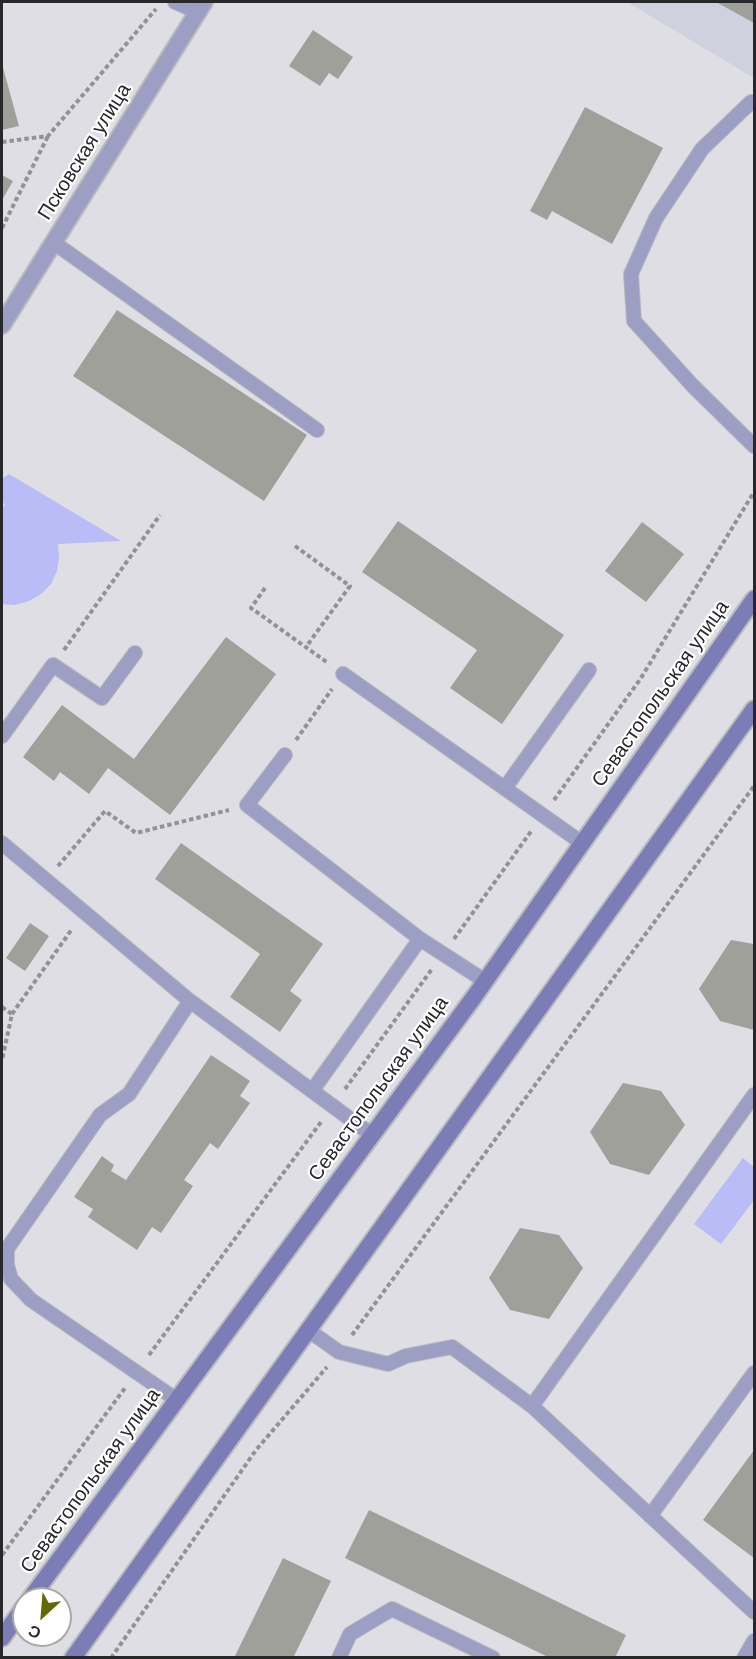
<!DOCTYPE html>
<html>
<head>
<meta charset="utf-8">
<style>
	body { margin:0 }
	#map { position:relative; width:756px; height:1659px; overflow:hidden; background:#dedee4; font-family:Arial,sans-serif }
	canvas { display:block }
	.frame { position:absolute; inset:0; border:3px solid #28282b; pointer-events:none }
	.north { position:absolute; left:12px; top:1587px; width:60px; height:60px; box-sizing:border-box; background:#fff; border:2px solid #a9a9aa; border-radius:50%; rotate:206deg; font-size:16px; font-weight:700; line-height:24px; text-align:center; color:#28282b }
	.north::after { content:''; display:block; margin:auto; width:21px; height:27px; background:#646908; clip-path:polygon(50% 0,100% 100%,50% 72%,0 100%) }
</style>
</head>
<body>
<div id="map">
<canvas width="756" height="1659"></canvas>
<div class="frame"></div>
<div class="north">С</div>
</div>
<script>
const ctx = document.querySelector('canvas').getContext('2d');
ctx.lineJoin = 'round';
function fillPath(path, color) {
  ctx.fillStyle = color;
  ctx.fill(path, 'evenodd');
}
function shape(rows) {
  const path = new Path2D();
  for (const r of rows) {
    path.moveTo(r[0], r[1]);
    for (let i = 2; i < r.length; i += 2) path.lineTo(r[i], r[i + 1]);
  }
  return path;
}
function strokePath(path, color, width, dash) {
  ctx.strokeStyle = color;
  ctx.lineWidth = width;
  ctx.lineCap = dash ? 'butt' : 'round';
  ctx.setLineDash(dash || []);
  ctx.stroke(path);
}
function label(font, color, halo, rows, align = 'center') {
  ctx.font = font + ' Arial,sans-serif';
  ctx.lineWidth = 4.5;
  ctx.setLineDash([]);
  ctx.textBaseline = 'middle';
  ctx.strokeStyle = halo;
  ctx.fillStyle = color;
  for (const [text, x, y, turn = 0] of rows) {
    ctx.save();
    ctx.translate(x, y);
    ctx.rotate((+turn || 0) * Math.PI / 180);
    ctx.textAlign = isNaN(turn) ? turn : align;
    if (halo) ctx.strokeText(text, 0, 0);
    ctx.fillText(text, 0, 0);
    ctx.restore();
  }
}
fillPath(shape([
	[627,2,754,2,754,78]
]), '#d0d1df');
fillPath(shape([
	[9,474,121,541,58,544,59,558,57,571,51,584,41,594,29,601,15,605,2,604,2,507,5,506,2,500,2,479],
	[743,1158,754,1167,754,1200,721,1244,694,1224]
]), '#b9bcf6');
fillPath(shape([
	[716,2,754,2,754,23],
	[313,30,353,57,338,79,329,73,320,86,289,66],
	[2,64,19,126,2,130],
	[585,107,663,148,612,244,552,211,547,220,530,211],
	[2,175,13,181,2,200],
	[117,310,307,435,264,501,73,376],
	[398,521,564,635,502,724,450,688,477,650,362,572],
	[642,522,684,554,646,602,605,571],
	[226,637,276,674,170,815,108,768,89,794,60,772,54,781,23,757,62,705,134,759],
	[181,843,323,944,290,991,302,1000,280,1032,230,997,260,954,155,879],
	[30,923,49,936,25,971,6,958],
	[731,940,754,944,754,1030,720,1021,699,989],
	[211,1055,250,1081,240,1096,250,1103,218,1149,210,1143,184,1180,193,1186,161,1233,152,1227,137,1250,88,1217,93,1209,74,1197,102,1156,114,1165,111,1171,126,1180],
	[623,1083,661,1091,685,1125,649,1175,610,1164,590,1132],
	[520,1228,559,1235,583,1268,549,1319,510,1310,489,1278],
	[754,1450,754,1558,703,1520],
	[369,1510,626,1635,615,1658,550,1658,345,1558],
	[283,1558,331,1581,293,1658,234,1658]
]), '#9fa09a');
const service = shape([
	[175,2,198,12],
	[754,102,751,102,702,149,656,218,631,274,634,321,692,385,754,446],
	[53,242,317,430],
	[343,674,582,843],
	[2,736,53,665,102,698,135,653],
	[285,755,247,805,420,939,485,981],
	[505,788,589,670],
	[2,843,190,1001,129,1094,100,1115,7,1249,7,1265,11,1279,31,1300,177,1400],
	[190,1001,372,1135],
	[312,1091,420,939],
	[308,1330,339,1352,388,1364,406,1356,452,1347,532,1406,754,1095],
	[532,1406,754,1612],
	[650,1516,754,1373],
	[339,1658,350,1634,392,1609,493,1658],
	[744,1658,754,1641]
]);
const minor = shape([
	[2,325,204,2]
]);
const secondary = shape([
	[30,1599,474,997,754,599],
	[2,1638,24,1607],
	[73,1658,754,709]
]);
strokePath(service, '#bababf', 16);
strokePath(minor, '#bababf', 20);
strokePath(secondary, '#bababf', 20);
strokePath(shape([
	[2,142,48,136,156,9],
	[2,228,48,136],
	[295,546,350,586,306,647],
	[265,588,251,608,328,663],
	[64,650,160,515],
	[296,740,332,689],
	[554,800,641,678,754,492],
	[58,866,105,811,136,833,229,810],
	[454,939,532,830],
	[2,1007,12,1014,2,1060],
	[12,1014,72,929],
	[345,1089,432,969],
	[352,1335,754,786],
	[149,1355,321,1122],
	[2,1555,125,1388],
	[111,1658,256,1450,327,1367]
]), '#929296', 4, [4.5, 3]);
strokePath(service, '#9c9ec4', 14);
strokePath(minor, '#9c9ec4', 16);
strokePath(secondary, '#7c7db6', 16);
label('20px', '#28282b', '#fff', [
	["Псковская улица",85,152,-58],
	["Севастопольская улица",661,694,-55],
	["Севастопольская улица",379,1089,-54],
	["Севастопольская улица",91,1481,-54]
]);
</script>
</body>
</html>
